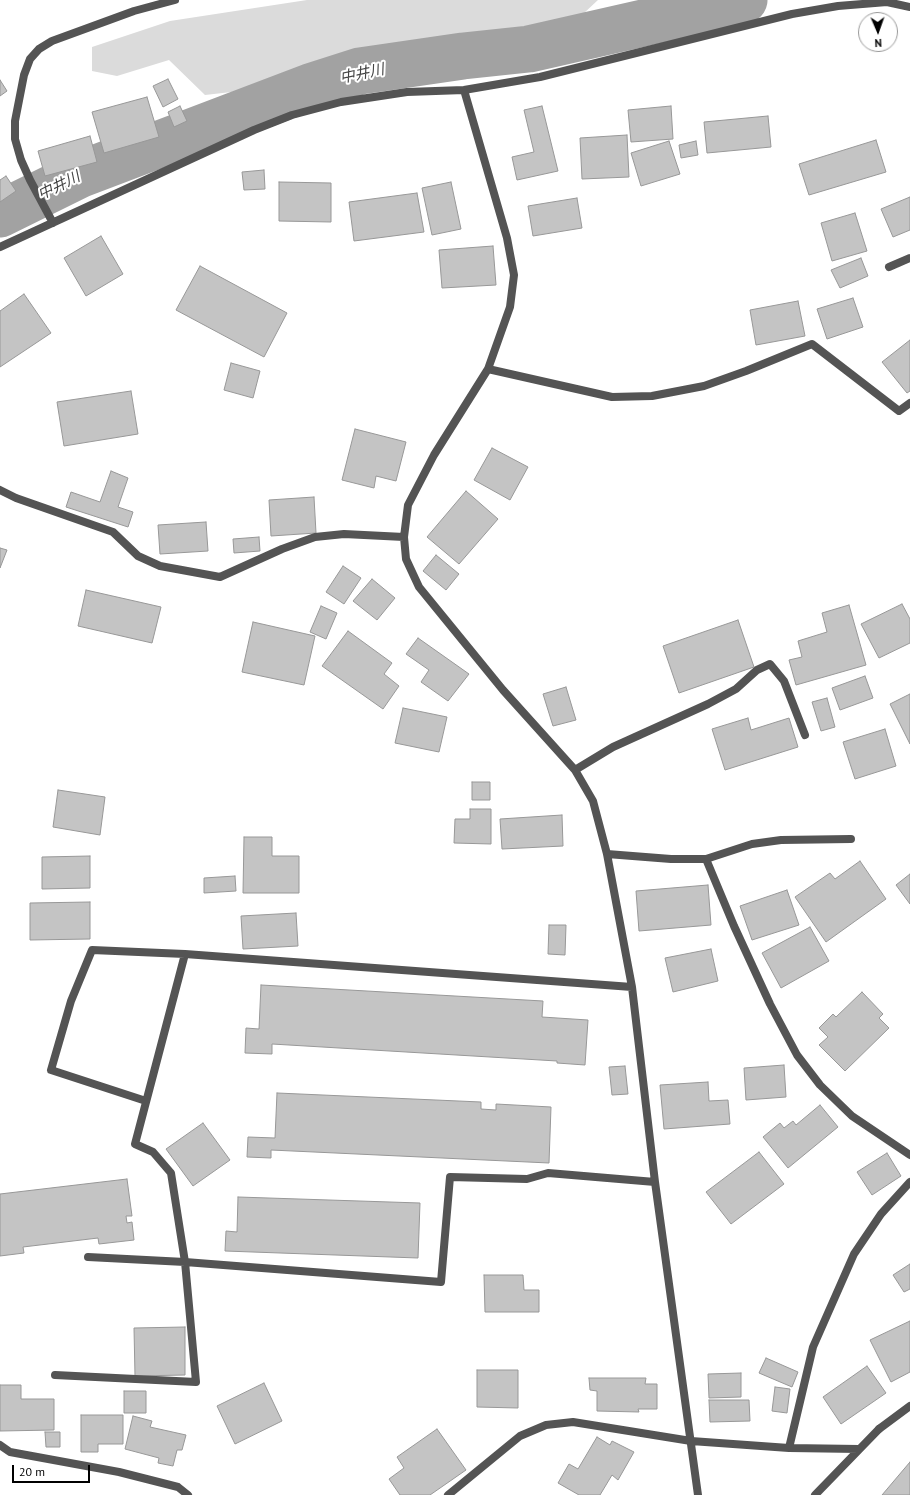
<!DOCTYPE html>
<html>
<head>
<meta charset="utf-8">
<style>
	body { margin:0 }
	#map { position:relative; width:910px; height:1495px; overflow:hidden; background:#fff; font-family:"PT Sans",sans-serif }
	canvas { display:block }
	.north { position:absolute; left:858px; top:12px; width:40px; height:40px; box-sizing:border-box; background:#fff; border:1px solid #999; border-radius:50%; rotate:178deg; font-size:11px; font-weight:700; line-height:16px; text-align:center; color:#000 }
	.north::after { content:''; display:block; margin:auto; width:14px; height:18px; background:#000; clip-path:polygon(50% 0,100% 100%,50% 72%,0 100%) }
	.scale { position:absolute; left:12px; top:1465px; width:78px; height:18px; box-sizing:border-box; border:2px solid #000; border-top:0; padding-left:5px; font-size:12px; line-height:14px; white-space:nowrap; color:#000; -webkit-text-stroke:3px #fff; paint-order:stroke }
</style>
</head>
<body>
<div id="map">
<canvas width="910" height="1495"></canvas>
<div class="north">N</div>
<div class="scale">20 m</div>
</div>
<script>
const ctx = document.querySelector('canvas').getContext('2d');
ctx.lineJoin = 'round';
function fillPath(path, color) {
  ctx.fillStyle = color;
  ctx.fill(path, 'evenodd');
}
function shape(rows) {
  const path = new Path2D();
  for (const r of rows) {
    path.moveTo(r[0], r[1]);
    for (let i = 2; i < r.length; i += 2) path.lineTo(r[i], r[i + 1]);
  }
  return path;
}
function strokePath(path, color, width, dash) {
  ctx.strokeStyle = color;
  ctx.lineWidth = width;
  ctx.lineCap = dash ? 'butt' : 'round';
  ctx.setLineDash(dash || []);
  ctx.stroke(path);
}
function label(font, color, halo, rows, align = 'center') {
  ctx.font = font + ' "PT Sans","Noto Sans JP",sans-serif';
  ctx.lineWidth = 4;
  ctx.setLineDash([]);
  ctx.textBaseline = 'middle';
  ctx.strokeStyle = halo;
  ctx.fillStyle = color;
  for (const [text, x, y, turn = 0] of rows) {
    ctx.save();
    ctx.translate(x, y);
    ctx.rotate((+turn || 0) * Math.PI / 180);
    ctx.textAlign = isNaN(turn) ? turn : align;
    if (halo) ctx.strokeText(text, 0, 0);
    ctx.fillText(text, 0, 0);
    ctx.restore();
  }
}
fillPath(shape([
	[307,0,598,0,568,28,491,39,442,51,375,62,302,69,249,90,205,95,169,60,117,76,92,71,92,47,170,21]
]), '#dbdbdb');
strokePath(shape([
	[0,214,81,174,310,87,360,71,463,56,529,49,744,0]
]), '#a2a2a2', 47);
const building = shape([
	[168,79,178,99,163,107,153,86,168,79],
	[0,80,7,91,0,96,0,80],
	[147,97,159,137,104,153,92,112,147,97],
	[180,106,187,121,174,127,168,112,180,106],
	[542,106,558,171,517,180,512,157,534,152,524,110,542,106],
	[671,106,673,139,631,142,628,110,671,106],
	[768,116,771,147,707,153,704,122,768,116],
	[627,135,629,177,582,179,580,138,627,135],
	[90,136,97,162,45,176,38,151,90,136],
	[876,140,886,172,809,195,799,164,876,140],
	[669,141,680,174,641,186,631,153,669,141],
	[696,141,698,155,681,158,679,145,696,141],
	[264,170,265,189,244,190,242,172,264,170],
	[6,176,16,191,0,202,0,180,6,176],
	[279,182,331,183,331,222,279,221,279,182],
	[451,182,461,229,432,235,422,188,451,182],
	[417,193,424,232,354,241,349,202,417,193],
	[910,197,910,230,893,237,881,209,910,197],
	[577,198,582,228,533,236,528,206,577,198],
	[855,213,867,251,832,261,821,223,855,213],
	[101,236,123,274,86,296,64,258,101,236],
	[493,246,496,285,442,288,439,250,493,246],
	[861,258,868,276,840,288,831,270,861,258],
	[200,266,287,313,264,357,176,310,200,266],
	[24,294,51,333,0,367,0,311,24,294],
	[853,298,863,327,827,339,817,309,853,298],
	[798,301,805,336,756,345,750,310,798,301],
	[910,340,910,391,907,393,882,362,910,340],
	[231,363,260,371,253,398,224,390,231,363],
	[131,391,138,434,64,446,57,402,131,391],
	[355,429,406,442,396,481,376,476,374,488,342,480,355,429],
	[492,448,528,467,510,500,474,480,492,448],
	[111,471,128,478,118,507,133,512,128,527,66,507,71,492,100,502,111,471],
	[466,491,498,519,459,564,427,537,466,491],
	[314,497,316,533,271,536,269,500,314,497],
	[206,522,208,551,160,554,158,525,206,522],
	[259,537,260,551,234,553,233,539,259,537],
	[0,548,7,550,0,568,0,548],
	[436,555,459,574,446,590,423,571,436,555],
	[343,566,361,578,344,604,326,592,343,566],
	[372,579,395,598,377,620,353,601,372,579],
	[86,590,161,607,152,643,78,626,86,590],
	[902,604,910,619,910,643,879,658,861,624,902,604],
	[849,605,866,665,796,685,789,660,802,657,798,641,827,632,822,613,849,605],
	[321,606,337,613,326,639,310,632,321,606],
	[738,620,754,667,679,693,663,646,738,620],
	[253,622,315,636,304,685,242,672,253,622],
	[348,631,392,663,384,674,399,686,383,709,322,666,348,631],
	[418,638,469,674,448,701,421,682,429,670,406,654,418,638],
	[865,676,873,698,840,710,832,688,865,676],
	[566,687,576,720,553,726,543,694,566,687],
	[910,694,910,744,890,704,910,694],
	[827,698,835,727,821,731,812,702,827,698],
	[403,708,447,717,439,752,395,743,403,708],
	[748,718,751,730,789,718,798,747,725,770,712,729,748,718],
	[885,729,896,766,855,779,843,742,885,729],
	[472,782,490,782,490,800,472,800,472,782],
	[58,790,105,797,100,835,53,827,58,790],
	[470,809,491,809,491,844,454,843,455,819,470,819,470,809],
	[562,815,563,846,502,849,500,819,562,815],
	[244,837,272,837,272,856,299,856,299,893,243,893,244,837],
	[90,856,90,888,42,889,42,857,90,856],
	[860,861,886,899,826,942,795,897,830,873,835,879,860,861],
	[910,874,910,904,896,885,910,874],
	[235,876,236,891,204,893,204,878,235,876],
	[708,885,711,925,639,931,636,891,708,885],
	[787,890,799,925,752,940,740,906,787,890],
	[90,902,90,939,30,940,30,903,90,902],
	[296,913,298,946,243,949,241,916,296,913],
	[549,925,566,925,565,955,548,954,549,925],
	[810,927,829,961,781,988,762,953,810,927],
	[711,949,718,981,673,992,665,958,711,949],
	[261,985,543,1001,542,1017,588,1020,585,1065,557,1063,557,1061,272,1044,272,1054,245,1053,246,1028,259,1029,261,985],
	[862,992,883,1014,879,1018,889,1028,845,1071,819,1045,828,1037,819,1028,833,1014,836,1017,862,992],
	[784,1065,786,1097,746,1100,744,1068,784,1065],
	[625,1066,628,1094,612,1095,609,1067,625,1066],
	[708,1082,709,1101,728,1100,730,1124,664,1129,660,1085,708,1082],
	[277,1093,481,1102,481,1109,496,1110,496,1104,551,1107,549,1163,271,1150,271,1158,247,1157,248,1137,275,1138,277,1093],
	[820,1105,838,1127,788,1168,763,1137,780,1123,784,1128,793,1121,796,1125,820,1105],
	[203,1123,230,1160,193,1186,166,1149,203,1123],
	[759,1152,784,1184,731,1224,706,1192,759,1152],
	[887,1153,901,1176,872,1195,857,1172,887,1153],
	[127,1179,132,1216,126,1216,127,1223,132,1222,134,1240,99,1244,98,1238,23,1247,24,1253,0,1256,0,1194,127,1179],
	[238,1197,420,1203,418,1258,225,1251,226,1231,237,1232,238,1197],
	[910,1264,910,1289,904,1292,893,1275,910,1264],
	[484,1275,523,1275,524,1290,539,1290,539,1312,485,1312,484,1275],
	[910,1321,910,1372,891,1382,870,1340,910,1321],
	[185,1327,185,1375,135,1376,134,1328,185,1327],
	[766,1358,798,1372,792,1387,759,1373,766,1358],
	[867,1366,886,1393,841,1424,823,1397,867,1366],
	[477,1370,518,1370,518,1408,477,1407,477,1370],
	[741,1373,741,1397,709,1398,708,1374,741,1373],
	[589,1378,646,1378,645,1384,657,1384,657,1409,638,1409,639,1412,597,1411,597,1391,590,1390,589,1378],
	[264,1383,282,1421,235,1444,217,1406,264,1383],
	[0,1385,21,1385,21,1399,54,1399,54,1430,0,1431,0,1385],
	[775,1387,790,1389,787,1413,772,1411,775,1387],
	[124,1391,146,1391,146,1413,124,1413,124,1391],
	[709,1400,749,1400,750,1421,710,1422,709,1400],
	[81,1415,123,1415,123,1444,98,1444,98,1452,81,1452,81,1415],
	[133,1416,152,1421,150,1427,186,1435,182,1450,177,1450,173,1466,158,1463,159,1458,125,1449,133,1416],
	[437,1429,466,1470,430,1495,400,1495,389,1479,404,1468,397,1457,437,1429],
	[45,1432,60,1432,60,1447,46,1447,45,1432],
	[597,1437,610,1445,612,1441,634,1452,618,1480,612,1475,600,1495,579,1495,558,1483,569,1464,578,1469,597,1437],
	[910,1462,910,1495,882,1495,910,1462]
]);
fillPath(building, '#c4c4c4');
strokePath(building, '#989898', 1);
strokePath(shape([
	[464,90,507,238,514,275,510,307,488,369,434,455,408,505,404,537,406,559,419,587,503,690,575,770,593,801,607,854,632,987,655,1182,698,1495],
	[53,223,30,180,21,160,15,139,15,121,24,75,30,59,39,49,52,41,134,11,175,0],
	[0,247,254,130,292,115,341,102,407,92,464,90,540,77,792,14,838,6,887,2,910,7],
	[889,267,910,258],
	[488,369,612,397,652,396,704,386,746,371,812,344,899,411,910,403],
	[0,490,16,498,113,532,138,556,160,566,220,577,282,549,315,537,344,534,404,537],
	[575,770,613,747,708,704,736,689,757,670,770,664,784,681,805,735],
	[607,854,671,859,706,859,734,926,770,1004,797,1055,820,1085,852,1116,910,1155],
	[706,859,752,844,781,840,851,839],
	[146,1101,51,1070,71,1001,92,950,185,954],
	[88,1257,185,1262,441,1282,450,1177,527,1179,548,1173,655,1182],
	[55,1375,196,1382,185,1262,171,1173,153,1152,135,1144,185,954,632,987],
	[0,1445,10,1452,119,1472,178,1487,188,1495],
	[789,1448,813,1347,854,1254,881,1214,910,1182],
	[448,1495,520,1436,546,1425,573,1422,691,1441,789,1448,859,1449],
	[815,1495,879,1429]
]), '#545454', 8);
strokePath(shape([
	[879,1429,910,1406]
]), '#545454', 8);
label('italic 15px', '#434343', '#fff', [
	["中井川",362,74,-12],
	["中井川",59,186,-26]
]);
</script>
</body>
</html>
